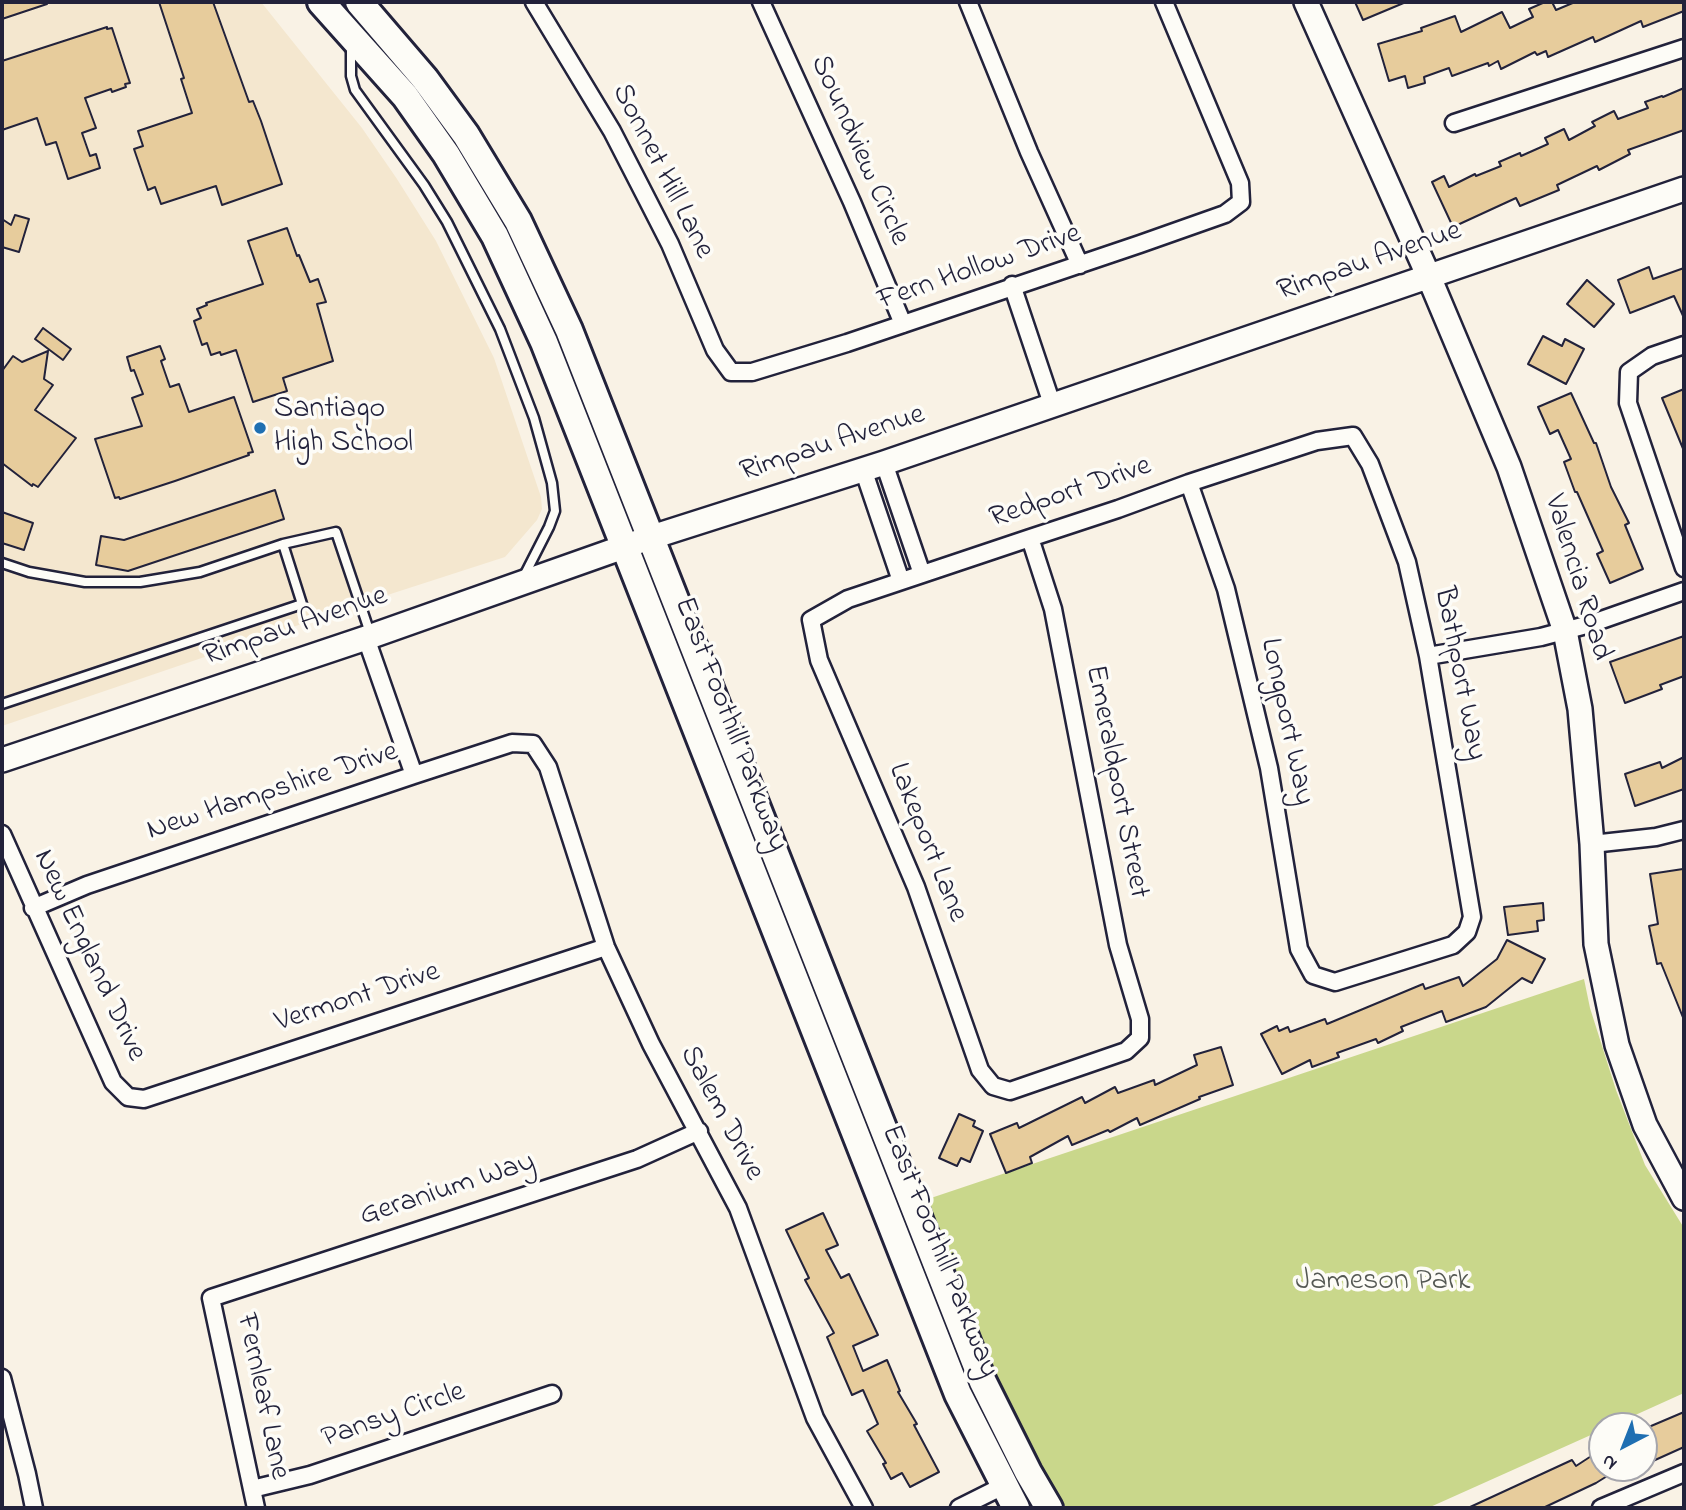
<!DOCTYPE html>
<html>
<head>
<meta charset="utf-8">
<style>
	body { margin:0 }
	#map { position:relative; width:1686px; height:1510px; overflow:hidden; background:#f9f2e5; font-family:"Indie Flower",sans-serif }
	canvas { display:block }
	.frame { position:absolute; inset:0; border:4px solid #22223b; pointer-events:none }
	.north { position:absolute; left:1588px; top:1412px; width:70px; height:70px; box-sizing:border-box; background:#fdfcf7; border:2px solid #a5a5ac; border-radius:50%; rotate:222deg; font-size:19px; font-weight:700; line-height:28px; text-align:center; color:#22223b }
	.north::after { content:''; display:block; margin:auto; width:24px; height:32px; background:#1f6fb2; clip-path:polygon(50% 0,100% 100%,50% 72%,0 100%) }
</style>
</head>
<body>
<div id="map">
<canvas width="1686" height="1510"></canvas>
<div class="frame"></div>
<div class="north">N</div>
</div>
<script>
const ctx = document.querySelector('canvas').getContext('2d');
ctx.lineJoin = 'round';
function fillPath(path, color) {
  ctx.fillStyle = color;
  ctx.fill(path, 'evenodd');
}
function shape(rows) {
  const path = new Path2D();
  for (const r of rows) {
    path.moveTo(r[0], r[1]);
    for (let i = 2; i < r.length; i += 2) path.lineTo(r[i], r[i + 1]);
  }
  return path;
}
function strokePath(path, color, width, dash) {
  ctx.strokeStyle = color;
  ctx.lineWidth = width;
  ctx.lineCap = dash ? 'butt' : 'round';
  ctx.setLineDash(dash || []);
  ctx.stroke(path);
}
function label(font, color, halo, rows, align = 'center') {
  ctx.font = font + ' "Indie Flower",sans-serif';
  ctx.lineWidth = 7;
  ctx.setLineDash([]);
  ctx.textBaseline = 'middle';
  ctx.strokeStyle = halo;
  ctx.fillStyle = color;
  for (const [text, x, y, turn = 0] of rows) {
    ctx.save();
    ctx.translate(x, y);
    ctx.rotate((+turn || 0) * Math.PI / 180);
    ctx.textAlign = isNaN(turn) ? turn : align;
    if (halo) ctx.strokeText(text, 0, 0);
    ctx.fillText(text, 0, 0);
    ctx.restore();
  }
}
fillPath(shape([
	[2,2,261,2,362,128,397,179,436,241,494,358,541,497,542,509,537,520,505,557,372,600,2,726]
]), '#f4e7cf');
fillPath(shape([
	[1584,979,1590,1008,1616,1090,1645,1165,1684,1228,1684,1393,1611,1426,1602,1426,1602,1430,1428,1508,1066,1508,1018,1426,922,1201]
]), '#c9d78b');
const building = shape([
	[2,2,46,2,47,4,2,19,2,2],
	[159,2,213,2,249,102,253,101,261,121,282,184,222,205,216,186,161,204,155,187,148,190,134,149,143,146,138,131,192,113,181,79,184,78,159,2],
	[1355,2,1406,2,1363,20,1355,2],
	[1545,2,1552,2,1556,10,1575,2,1684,2,1684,11,1643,27,1641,21,1595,42,1593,37,1548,57,1546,51,1537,55,1535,52,1501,69,1498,61,1489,66,1488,63,1452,76,1449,68,1424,77,1425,83,1408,88,1405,76,1389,81,1378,44,1422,31,1421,28,1455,16,1461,32,1502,12,1510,28,1533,17,1529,9,1545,2],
	[107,27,107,29,112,28,130,83,125,84,126,87,112,92,111,89,85,98,96,128,82,133,90,156,96,154,100,168,68,179,56,142,46,145,37,118,2,130,2,61,107,27],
	[1684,88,1684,130,1628,150,1630,154,1599,170,1597,166,1557,185,1559,190,1520,206,1516,198,1453,227,1432,182,1444,176,1449,187,1475,174,1476,176,1501,166,1499,162,1520,153,1521,156,1548,144,1545,138,1564,129,1569,140,1595,126,1592,122,1614,111,1618,119,1648,108,1645,102,1662,96,1663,97,1684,88],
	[15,215,29,219,19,252,2,247,2,219,11,225,15,215],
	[287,228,297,256,299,255,310,282,318,279,326,302,317,304,333,361,283,378,287,391,253,402,236,350,221,355,220,352,211,355,207,343,202,345,194,321,201,318,197,309,207,305,206,303,263,284,248,241,287,228],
	[1649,267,1653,279,1684,268,1684,318,1674,296,1630,313,1618,280,1649,267],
	[1587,280,1614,304,1594,327,1567,304,1587,280],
	[43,328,71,349,63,360,35,339,43,328],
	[1543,336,1562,346,1565,339,1584,349,1566,384,1528,364,1543,336],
	[160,346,165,359,161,361,170,387,179,384,189,412,234,397,253,452,248,453,249,455,175,481,120,499,119,497,115,498,95,439,142,426,132,398,143,394,134,370,131,371,127,357,160,346],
	[48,351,44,379,53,385,35,410,76,438,38,487,33,484,32,486,2,463,2,371,13,356,22,362,48,351],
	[1684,389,1684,451,1662,398,1684,389],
	[1571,393,1594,443,1596,443,1611,487,1629,523,1625,525,1643,569,1610,583,1597,554,1603,551,1577,492,1575,492,1564,462,1571,459,1558,430,1550,434,1538,407,1571,393],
	[275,490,284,519,128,571,96,565,101,536,124,540,275,490],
	[2,512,33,523,24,550,2,543,2,512],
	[1684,636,1684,676,1660,685,1662,689,1625,703,1610,662,1684,636],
	[1684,757,1684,789,1635,806,1625,774,1660,762,1662,768,1684,757],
	[1683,869,1684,880,1684,1020,1661,963,1657,964,1649,926,1658,924,1650,874,1683,869],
	[1543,903,1544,920,1537,921,1538,931,1508,935,1504,907,1543,903],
	[1507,940,1545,959,1532,983,1522,978,1486,1007,1446,1022,1442,1011,1401,1027,1403,1031,1378,1043,1376,1039,1337,1053,1339,1057,1312,1067,1310,1060,1282,1074,1261,1034,1277,1026,1279,1031,1288,1027,1290,1032,1325,1019,1327,1024,1423,984,1425,989,1459,977,1463,986,1497,959,1507,940],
	[1221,1047,1233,1085,1199,1097,1200,1099,1140,1125,1137,1118,1110,1132,1108,1130,1072,1145,1068,1136,1030,1157,1032,1163,1006,1173,990,1134,1017,1123,1019,1128,1082,1097,1085,1103,1115,1087,1118,1093,1154,1080,1155,1085,1197,1065,1194,1055,1221,1047],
	[959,1114,975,1121,973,1126,983,1131,970,1162,961,1158,957,1166,939,1158,959,1114],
	[823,1213,838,1245,826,1250,841,1278,849,1274,878,1335,853,1346,863,1371,887,1360,900,1391,898,1392,917,1424,914,1425,939,1472,910,1487,902,1473,891,1479,883,1464,886,1463,867,1431,878,1424,863,1390,852,1395,827,1337,834,1333,805,1280,809,1278,786,1230,823,1213],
	[1684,1412,1684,1447,1644,1465,1644,1429,1684,1412],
	[1602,1449,1602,1468,1620,1468,1596,1483,1543,1508,1468,1508,1572,1460,1576,1466,1602,1449]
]);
fillPath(building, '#e7cc9c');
strokePath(building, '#22223b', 2);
const lane = shape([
	[351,47,351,76,355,90,424,185,447,222,500,329,534,418,552,483,555,511,549,527,523,578],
	[2,563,29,572,85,582,140,582,200,572,283,544],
	[2,704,302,604,283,544,336,532,370,633]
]);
const street = shape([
	[534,2,612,131,648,201,670,244,715,350,731,372,752,372,847,343,1140,244,1225,214,1241,202,1240,183,1164,2],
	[761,2,852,202,903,324],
	[968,2,1029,152,1080,265],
	[1454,123,1684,48],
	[1012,285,1052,404],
	[1684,345,1652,356,1629,372,1628,403,1684,568],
	[884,463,922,574],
	[863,469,901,581],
	[1030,538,1053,609,1118,945,1140,1019,1140,1038,1126,1051,1010,1091,993,1086,980,1070,916,887,819,660,811,620,848,599,1030,538,1118,509,1189,483,1317,441,1353,436,1370,464,1407,562,1428,656,1472,917,1467,932,1453,945,1335,982,1313,975,1299,949,1269,768,1226,589,1189,483],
	[366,638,414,775],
	[1428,656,1541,637,1590,624,1684,591],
	[2,834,113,1082,128,1097,144,1099,606,947],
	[1592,844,1656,837,1684,830],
	[33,908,87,885,414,775,512,743,533,744,548,767,606,947,651,1044,738,1208,815,1418,864,1508],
	[2,1378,27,1474,34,1508],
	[252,1489,310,1475,552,1394],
	[256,1508,211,1298,637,1159,699,1131],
	[959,1508,1003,1486],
	[1601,1508,1684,1473]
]);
const secondary = shape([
	[1306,2,1429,277,1509,467,1565,631,1580,709,1592,844,1596,944,1617,1045,1645,1125,1684,1198],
	[2,760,366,638,649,538,884,463,1684,189]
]);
const primary = shape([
	[321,2,405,96,446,154,495,236,544,342,958,1394,1016,1508],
	[359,2,425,79,466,135,518,221,569,330,983,1382,1028,1472,1049,1508]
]);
strokePath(lane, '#22223b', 13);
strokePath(street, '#22223b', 21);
strokePath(secondary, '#22223b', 28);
strokePath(primary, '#22223b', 32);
strokePath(lane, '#fdfcf7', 8);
strokePath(street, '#fdfcf7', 16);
strokePath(secondary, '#fdfcf7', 23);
strokePath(primary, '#fdfcf7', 26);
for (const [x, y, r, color] of [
	[260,428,7,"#1f6fb2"]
]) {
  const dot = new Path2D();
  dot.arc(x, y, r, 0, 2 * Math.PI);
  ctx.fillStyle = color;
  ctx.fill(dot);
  strokePath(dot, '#fdfcf7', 2.5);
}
label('30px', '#22223b', '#fdfcf7', [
	["Soundview Circle",858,151,66],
	["Sonnet Hill Lane",661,172,63],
	["Rimpau Avenue",1370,263,-19],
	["Fern Hollow Drive",980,269,-19],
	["Rimpau Avenue",833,445,-18],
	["Redport Drive",1071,494,-19],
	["Valencia Road",1576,578,73],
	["Rimpau Avenue",296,628,-19],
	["Bathport Way",1458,674,79],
	["Longport Way",1285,722,78],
	["East Foothill Parkway",729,725,69],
	["Emeraldport Street",1115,782,79],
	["New Hampshire Drive",273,793,-18],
	["Lakeport Lane",926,843,68],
	["New England Drive",88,956,65],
	["Vermont Drive",358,999,-18],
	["Salem Drive",720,1114,62],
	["Geranium Way",448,1191,-18],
	["East Foothill Parkway",938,1252,68],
	["Fernleaf Lane",261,1397,78],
	["Pansy Circle",394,1417,-19]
]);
label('30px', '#22223b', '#fdfcf7', [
	["Santiago",274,411],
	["High School",274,445]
], 'left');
label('30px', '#545853', '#fdfcf7', [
	["Jameson Park",1383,1283]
]);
</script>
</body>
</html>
